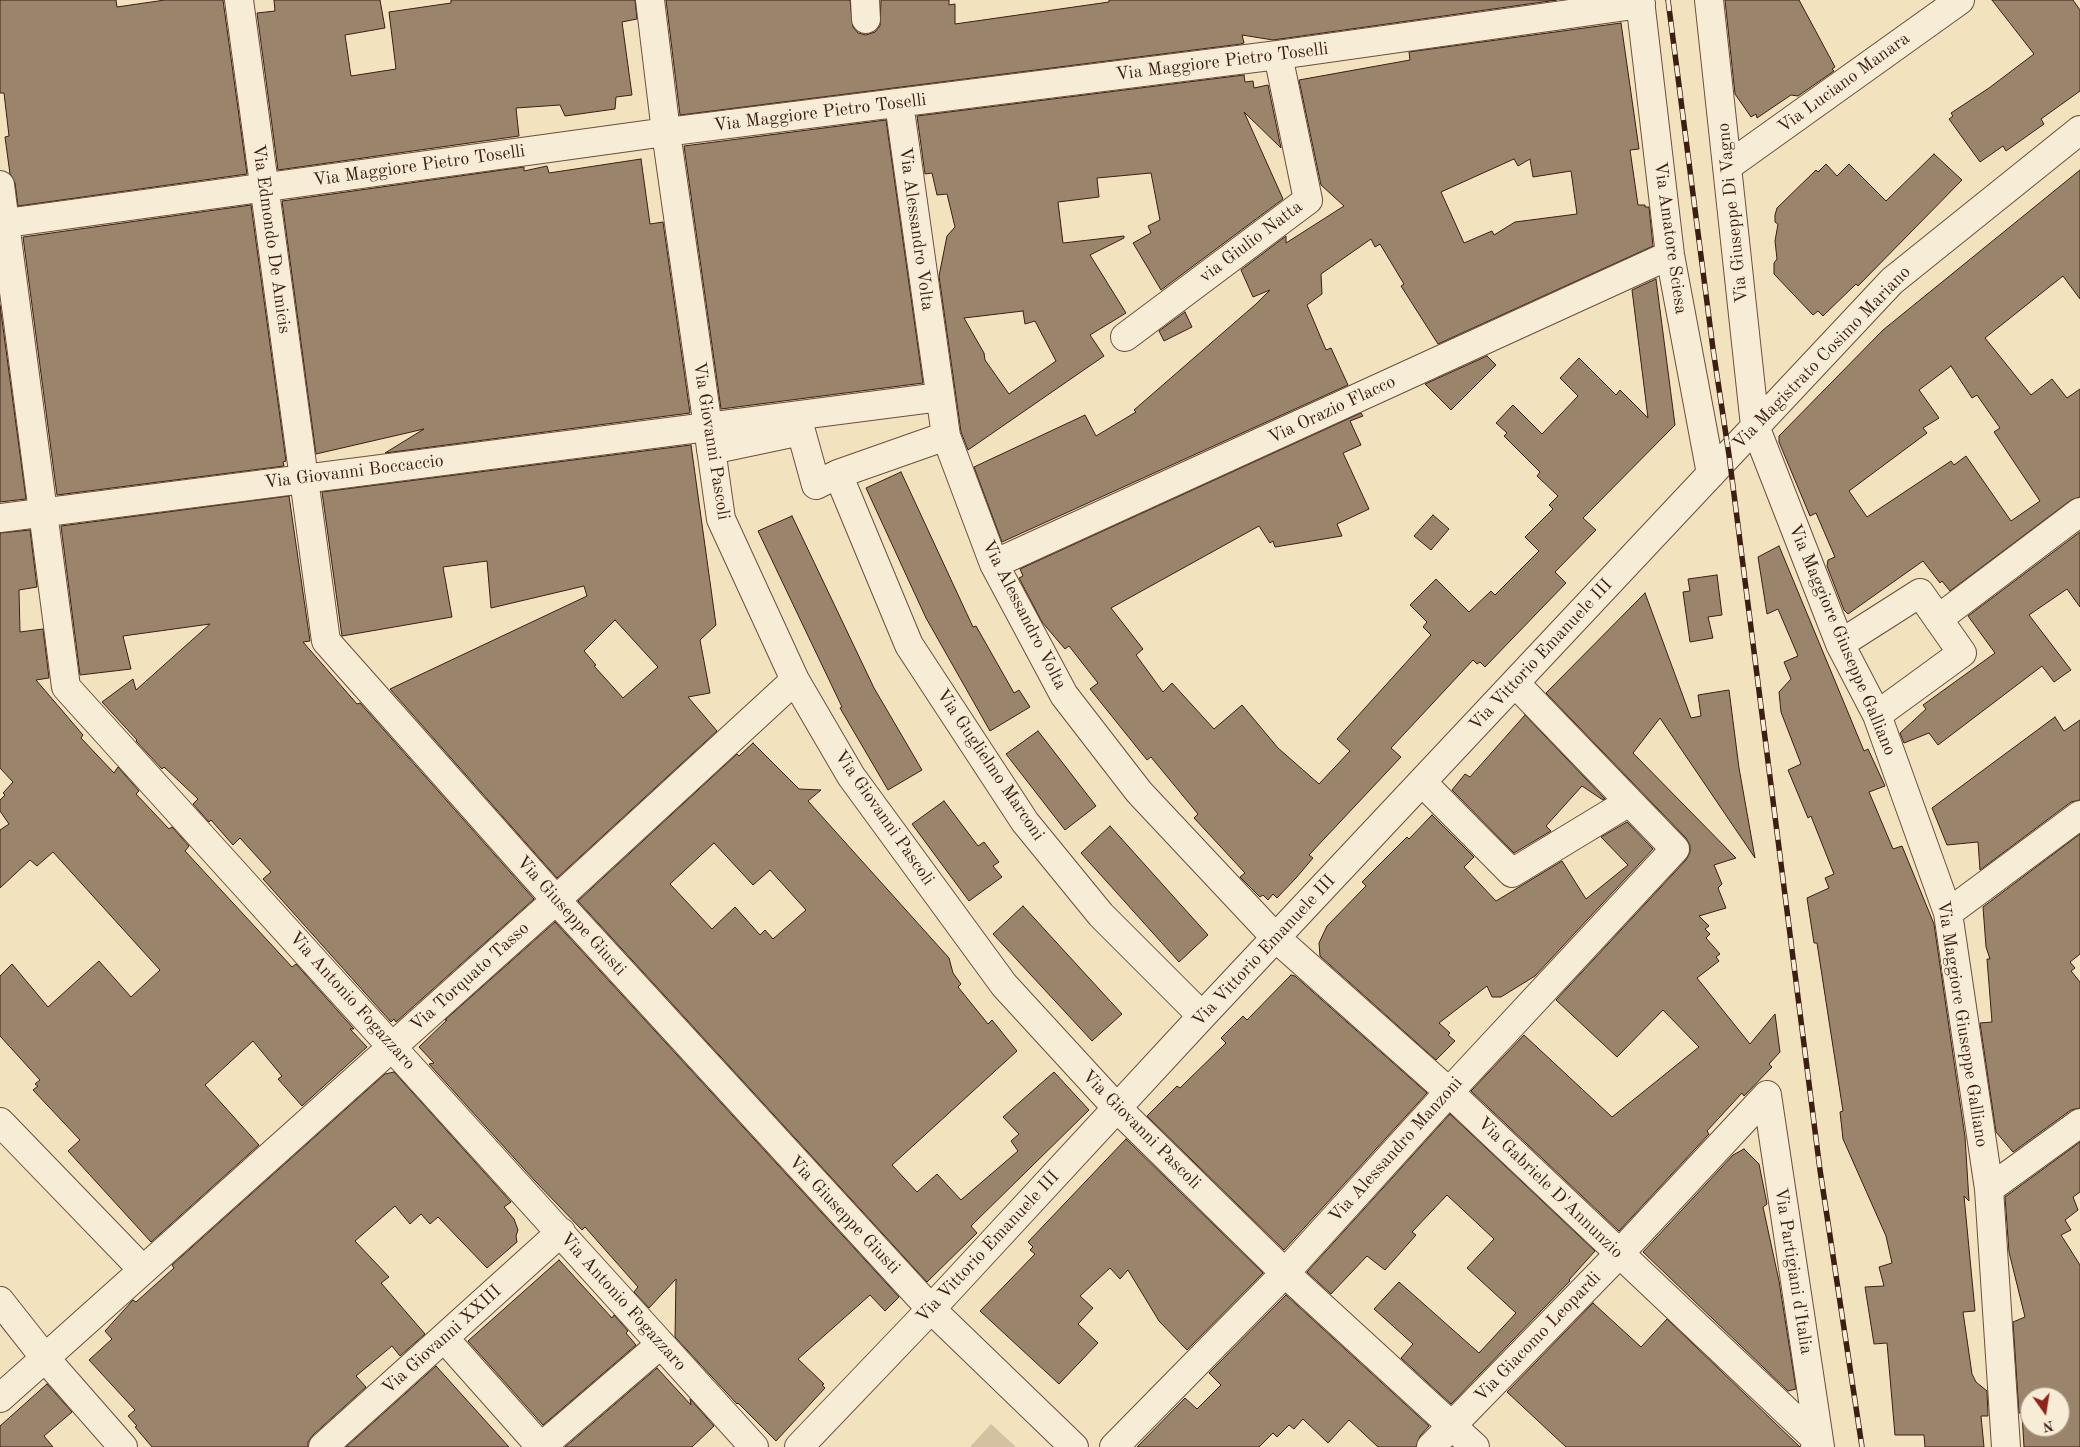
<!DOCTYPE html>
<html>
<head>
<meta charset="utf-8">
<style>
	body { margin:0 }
	#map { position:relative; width:2080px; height:1447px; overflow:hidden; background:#f3e2be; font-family:"Old Standard TT",serif }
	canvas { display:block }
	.north { position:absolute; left:2020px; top:1387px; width:50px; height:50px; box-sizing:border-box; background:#f7ecd5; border:1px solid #ac9a88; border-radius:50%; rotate:167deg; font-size:14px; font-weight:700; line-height:20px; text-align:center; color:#3c1e14 }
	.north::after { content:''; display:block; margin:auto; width:18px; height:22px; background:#8f2418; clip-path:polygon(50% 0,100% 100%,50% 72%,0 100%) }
</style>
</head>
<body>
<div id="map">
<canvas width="2080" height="1447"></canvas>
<div class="north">N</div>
</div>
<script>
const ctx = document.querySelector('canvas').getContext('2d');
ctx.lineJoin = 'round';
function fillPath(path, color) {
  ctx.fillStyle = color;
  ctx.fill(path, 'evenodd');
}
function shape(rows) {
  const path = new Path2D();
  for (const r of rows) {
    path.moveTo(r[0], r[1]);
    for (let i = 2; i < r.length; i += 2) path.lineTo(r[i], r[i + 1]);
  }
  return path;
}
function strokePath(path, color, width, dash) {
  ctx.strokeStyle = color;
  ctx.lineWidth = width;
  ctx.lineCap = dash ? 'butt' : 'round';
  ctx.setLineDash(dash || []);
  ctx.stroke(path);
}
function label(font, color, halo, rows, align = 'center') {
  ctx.font = font + ' "Old Standard TT",serif';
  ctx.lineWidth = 4;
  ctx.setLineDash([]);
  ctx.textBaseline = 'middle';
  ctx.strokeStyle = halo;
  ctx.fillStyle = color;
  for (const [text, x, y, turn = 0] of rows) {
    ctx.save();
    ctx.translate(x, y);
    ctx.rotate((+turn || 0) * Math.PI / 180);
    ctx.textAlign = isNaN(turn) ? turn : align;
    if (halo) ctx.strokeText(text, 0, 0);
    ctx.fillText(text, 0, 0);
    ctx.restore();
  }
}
fillPath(shape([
	[991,1424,1016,1447,970,1447]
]), '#d4c1a1');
const building = shape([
	[0,0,116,0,117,7,165,0,223,0,247,174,18,206,15,183,10,174,5,137,9,136,4,93,0,93,0,0],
	[274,0,380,0,385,28,345,35,351,76,396,69,389,12,451,3,451,0,635,0,637,19,622,22,632,95,616,97,615,109,565,116,560,105,516,108,519,136,278,170,257,13,275,11,274,0],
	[666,0,850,0,853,27,858,33,866,35,875,32,880,26,881,0,949,0,949,5,955,4,955,24,1109,2,1109,0,1557,0,1273,40,1242,35,1244,43,1241,44,680,115,666,0],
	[1725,0,1799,0,1835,67,1832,69,1834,71,1798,96,1791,95,1757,118,1756,114,1751,117,1735,94,1725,0],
	[1992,0,2073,0,2080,10,2080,91,2041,119,2044,124,2006,151,2003,146,1980,162,1949,119,1953,116,1951,113,1989,88,2034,54,1992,0],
	[1621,23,1639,149,1630,150,1638,205,1645,205,1645,207,1649,207,1653,246,1438,344,1401,286,1404,284,1380,244,1375,247,1371,239,1321,274,1322,294,1307,305,1326,350,1331,348,1348,385,1002,542,974,467,1085,415,1096,436,1136,412,1134,410,1256,304,1270,290,1253,297,1241,270,1286,236,1286,243,1344,206,1321,185,1299,80,1410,60,1409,52,1621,23],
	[1514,159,1518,166,1530,159,1533,177,1571,171,1577,214,1515,222,1494,235,1492,231,1464,243,1441,192,1514,159],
	[1244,75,1245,82,1253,81,1254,88,1268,85,1281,148,1244,112,1283,199,1161,290,1133,243,1151,233,1148,226,1160,220,1151,173,1097,178,1099,197,1058,202,1063,243,1124,236,1124,238,1090,255,1126,313,1090,335,1104,356,968,450,961,432,939,276,947,236,955,227,947,194,937,195,932,173,925,174,917,116,1244,75],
	[1023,311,1025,324,1035,321,1056,361,1009,394,985,360,984,353,964,318,1023,311],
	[886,120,923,383,721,409,684,146,886,120],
	[1934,154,1962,180,1858,286,1856,284,1823,316,1818,311,1813,315,1774,274,1774,263,1777,259,1775,241,1778,224,1775,222,1775,215,1777,208,1816,170,1818,172,1826,164,1837,176,1849,164,1886,201,1934,154],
	[641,159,650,224,663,222,690,413,385,453,424,429,316,454,282,201,524,167,524,171,547,166,549,173,641,159],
	[2080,170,2080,299,2063,276,1985,338,2031,395,2052,379,2067,398,2080,389,2080,497,2071,500,1950,591,1942,581,1940,583,1923,561,1848,614,1844,610,1827,566,1828,560,1835,557,1816,513,1810,516,1779,442,1779,436,1883,330,2080,170],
	[1951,366,1972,398,1977,395,2000,428,1994,432,2040,501,2011,521,1966,456,1954,465,1951,461,1867,517,1849,491,1927,433,1923,428,1939,418,1919,390,1951,366],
	[251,205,286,461,283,462,284,466,57,495,23,237,251,205],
	[1656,279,1675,425,1583,518,1596,530,1555,572,1566,583,1485,667,1480,662,1477,664,1473,660,1391,748,1401,757,1309,855,1313,858,1296,878,1277,898,1273,894,1268,900,1263,895,1260,897,1240,877,1245,873,1194,818,1198,814,1151,757,1147,760,1090,689,1098,683,1069,646,1065,649,1042,622,1019,578,1023,576,1020,569,1361,413,1363,416,1350,421,1361,445,1343,453,1369,509,1337,524,1342,536,1275,547,1273,541,1270,543,1259,526,1111,608,1143,649,1136,655,1163,692,1172,683,1214,729,1242,705,1278,748,1319,784,1350,751,1337,739,1431,635,1423,627,1427,622,1410,605,1436,579,1469,612,1491,591,1495,595,1539,551,1525,537,1553,509,1549,505,1558,496,1537,476,1540,472,1504,436,1507,433,1496,423,1513,405,1542,434,1578,396,1560,378,1579,358,1616,395,1620,390,1648,418,1632,290,1656,279],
	[0,305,26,499,0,502,0,305],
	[1185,312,1192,327,1164,341,1159,331,1185,312],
	[1487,356,1496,365,1451,410,1425,384,1487,356],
	[691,445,716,625,700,640,710,693,688,697,717,731,557,878,390,689,587,596,584,586,491,608,487,561,443,567,452,617,342,636,322,492,691,445],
	[615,620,658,667,623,698,594,666,596,665,584,651,615,620],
	[901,472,973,627,976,626,1014,693,1019,690,1030,707,990,731,926,618,866,488,901,472],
	[289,496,310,641,303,642,357,704,360,703,534,899,396,1022,394,1019,391,1022,263,879,271,872,240,838,233,845,211,820,209,822,193,804,198,799,164,767,162,769,136,741,137,740,102,702,133,679,136,690,210,624,123,636,131,669,80,675,61,526,289,496],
	[1433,515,1449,529,1431,550,1414,536,1433,515],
	[792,516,874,688,922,770,888,790,840,708,842,707,758,531,792,516],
	[30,530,37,587,19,590,20,632,43,629,49,678,36,680,83,735,81,738,114,773,118,767,139,791,136,794,169,829,172,827,189,846,185,851,292,967,296,964,354,1029,350,1029,367,1047,302,1106,278,1079,282,1076,253,1041,205,1085,259,1145,151,1242,68,1151,80,1140,33,1090,38,1086,35,1084,40,1080,0,1036,0,976,12,964,48,1007,99,961,131,997,160,970,53,852,37,866,30,860,0,888,0,830,9,824,0,811,0,800,5,795,3,793,13,782,0,768,0,533,30,530],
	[2080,532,2080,607,2067,589,2029,615,2071,670,2054,682,2042,666,1938,745,1929,733,1904,743,1900,733,1926,709,1923,705,1995,653,1968,616,2080,532],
	[1779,546,1864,751,1868,749,1885,786,1869,792,1893,849,1902,846,1934,924,1965,1137,1969,1201,1964,1196,1975,1311,1963,1312,1972,1374,1976,1382,1987,1391,1988,1416,1981,1416,1984,1447,1925,1447,1924,1435,1895,1435,1887,1343,1874,1344,1865,1287,1884,1286,1879,1267,1892,1263,1886,1236,1843,1139,1840,1112,1843,1111,1829,1021,1817,943,1814,943,1807,898,1829,888,1825,878,1834,874,1811,816,1808,818,1788,770,1801,764,1781,712,1779,692,1791,679,1784,662,1798,656,1778,609,1767,614,1758,557,1779,546],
	[1717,575,1722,615,1708,617,1713,638,1690,642,1683,592,1690,591,1688,579,1717,575],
	[1645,593,1691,718,1701,716,1698,695,1729,690,1739,768,1755,858,1660,718,1633,753,1736,858,1714,865,1722,884,1718,888,1726,908,1699,916,1709,926,1705,929,1710,934,1706,938,1720,954,1716,957,1719,961,1697,978,1750,1044,1775,1014,1780,1052,1769,1064,1772,1067,1744,1096,1742,1093,1707,1131,1709,1134,1619,1231,1471,1091,1524,1035,1612,1117,1699,1047,1663,1010,1617,1057,1556,1000,1686,860,1690,852,1690,845,1686,838,1546,693,1645,593],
	[1525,715,1605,799,1603,800,1582,786,1546,826,1551,831,1514,853,1452,790,1465,774,1470,777,1525,715],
	[2055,717,2064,731,2080,720,2080,800,2071,802,1980,870,1978,842,1947,845,1932,808,2055,717],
	[1038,731,1096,806,1065,830,1006,754,1038,731],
	[753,743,799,789,821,790,808,801,949,958,953,973,961,984,958,987,988,1024,992,1020,1017,1051,892,1165,917,1192,937,1174,961,1200,1018,1151,1011,1141,1019,1134,1003,1117,1054,1072,1089,1110,971,1226,977,1233,927,1282,578,901,737,754,739,756,753,743],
	[714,843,753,885,770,870,806,910,773,939,765,930,760,935,735,907,712,929,670,884,714,843],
	[944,801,978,846,984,842,999,862,993,866,1002,877,969,901,912,824,944,801],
	[1432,815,1474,857,1464,867,1496,901,1562,861,1586,899,1628,865,1601,837,1627,822,1653,849,1535,976,1501,997,1492,997,1487,986,1439,1023,1450,1033,1448,1035,1455,1041,1436,1060,1320,956,1319,943,1327,926,1366,886,1362,882,1407,837,1409,839,1432,815],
	[1110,826,1208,935,1179,962,1081,853,1110,826],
	[2080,834,2080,954,2070,962,2075,968,2071,971,2080,982,2080,1108,2071,1110,2013,1152,1996,1132,1980,1023,1992,1022,1987,959,1990,959,1986,947,1983,907,2080,834],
	[1023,906,1122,1014,1092,1041,993,934,1023,906],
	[555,922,899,1297,885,1311,870,1295,798,1359,824,1384,822,1385,825,1388,776,1441,738,1403,737,1404,675,1337,676,1279,649,1308,634,1292,638,1287,585,1227,582,1230,535,1181,429,1064,434,1063,419,1047,447,1020,445,1020,555,922],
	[1291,975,1295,976,1427,1093,1284,1250,1147,1116,1177,1086,1180,1088,1226,1043,1221,1038,1243,1016,1247,1020,1291,975],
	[394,1072,511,1202,504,1207,514,1219,518,1230,516,1236,517,1242,487,1268,438,1217,430,1224,421,1214,410,1224,395,1206,355,1241,389,1277,381,1283,425,1334,400,1356,392,1346,356,1376,366,1387,313,1435,308,1442,308,1447,152,1447,135,1427,137,1426,128,1416,135,1410,89,1360,112,1339,105,1331,133,1300,136,1302,174,1268,172,1265,385,1074,394,1072],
	[1450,1114,1595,1251,1569,1280,1570,1281,1451,1404,1401,1358,1413,1344,1374,1309,1399,1282,1479,1353,1516,1313,1467,1268,1494,1239,1447,1195,1412,1232,1416,1235,1385,1270,1367,1256,1331,1294,1307,1272,1450,1114],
	[1126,1139,1263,1273,1187,1350,1159,1321,1128,1270,1120,1279,1110,1268,1080,1296,1093,1308,1078,1324,1098,1343,1059,1384,980,1311,1035,1254,1030,1250,1033,1247,1028,1242,1126,1139],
	[2080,1142,2080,1192,2073,1197,2078,1210,2065,1220,2071,1230,2061,1235,2080,1265,2080,1447,2024,1447,2022,1413,2019,1413,2013,1322,2025,1317,2009,1252,2005,1197,2080,1142],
	[2030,1397,2060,1397,2060,1427,2030,1427,2030,1397],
	[1744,1149,1759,1164,1767,1204,1763,1207,1779,1281,1796,1389,1788,1391,1643,1252,1733,1155,1744,1149],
	[559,1260,612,1318,614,1315,628,1331,626,1333,636,1345,543,1425,468,1341,559,1260],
	[1286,1295,1429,1426,1420,1436,1416,1447,1378,1447,1349,1420,1328,1443,1303,1419,1294,1429,1289,1425,1277,1437,1273,1433,1259,1447,1137,1447,1185,1398,1197,1409,1221,1385,1209,1373,1286,1295],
	[1593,1303,1641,1347,1667,1319,1800,1447,1566,1447,1507,1392,1593,1303],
	[436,1366,509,1447,346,1447,436,1366],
	[657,1368,691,1405,690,1399,714,1426,692,1447,565,1447,657,1368],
	[47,1384,72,1412,44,1436,53,1447,0,1447,0,1426,47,1384]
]);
fillPath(building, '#9b846c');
strokePath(building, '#3c1e14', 1);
const minor = shape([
	[239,0,326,641,556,900,931,1309,1074,1447],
	[650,0,666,132,721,519,795,680,851,776,1004,985,1117,1108,1285,1273,1475,1447],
	[865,0,866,19],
	[1640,0,1670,255,1711,474],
	[1709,0,1755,426,1840,644,1877,715,1948,913,1989,1189,2006,1447],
	[899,103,946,436,994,564,1064,695,1139,792,1276,938,1449,1092,1819,1442,1815,1447],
	[1728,166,1960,0],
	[0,185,66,687,754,1447],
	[0,224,666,132,1278,55,1641,4],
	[1125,337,1308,200,1278,55],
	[711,450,801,431,816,485,838,474,946,436],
	[838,474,909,645,1025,822,1101,915,1202,1016],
	[0,518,940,397],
	[994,564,1670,255],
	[1938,619,2080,512],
	[1840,644,1920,593,1962,653,1877,715],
	[1422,782,1512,873,1629,802],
	[1948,913,2080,815],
	[1767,1095,1820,1447],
	[0,1122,143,1270],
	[1989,1189,2080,1123],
	[0,1301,45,1358,556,900,795,680],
	[445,1339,541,1447],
	[0,1398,45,1358,123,1447],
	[323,1447,561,1232],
	[541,1447,661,1344],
	[799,1447,931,1309,1202,1016,1892,281,2080,130],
	[1114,1447,1285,1273,1449,1092,1675,849,1515,683],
	[1431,1447,1619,1254,1767,1095]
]);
strokePath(minor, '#6a4f3e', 30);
strokePath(minor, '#f7ecd5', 28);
const rail = shape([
	[1668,0,1713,349,1729,455,1820,1170,1862,1447]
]);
strokePath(rail, '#3c1e14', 5.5);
strokePath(rail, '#f7ecd5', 4, [11]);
label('18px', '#3c1e14', '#f7ecd5', [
	["Via Maggiore Pietro Toselli",1222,62,-7],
	["Via Luciano Manara",1844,83,-36],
	["Via Maggiore Pietro Toselli",820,113,-7],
	["Via Maggiore Pietro Toselli",419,166,-8],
	["Via Giuseppe Di Vagno",1733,213,-96],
	["Via Alessandro Volta",916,229,82],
	["Via Amatore Sciesa",1670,238,82],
	["Via Edmondo De Amicis",271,239,82],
	["via Giulio Natta",1251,242,-37],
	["Via Magistrato Cosimo Mariano",1822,358,-46],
	["Via Orazio Flacco",1332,410,-25],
	["Via Giovanni Pascoli",711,441,81],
	["Via Giovanni Boccaccio",354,472,-7],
	["Via Alessandro Volta",1024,615,63],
	["Via Maggiore Giuseppe Galliano",1842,640,67],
	["Via Vittorio Emanuele III",1541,655,-47],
	["Via Guglielmo Marconi",990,765,56],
	["Via Giovanni Pascoli",884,818,55],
	["Via Giuseppe Giusti",571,916,48],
	["Via Vittorio Emanuele III",1264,951,-47],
	["Via Torquato Tasso",470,977,-42],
	["Via Antonio Fogazzaro",352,1001,48],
	["Via Maggiore Giuseppe Galliano",1962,1024,81],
	["Via Giovanni Pascoli",1141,1130,45],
	["Via Alessandro Manzoni",1396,1150,-48],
	["Via Gabriele D'Annunzio",1550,1188,44],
	["Via Giuseppe Giusti",844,1215,47],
	["Via Vittorio Emanuele III",988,1247,-47],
	["Via Partigiani d'Italia",1793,1271,81],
	["Via Antonio Fogazzaro",623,1302,48],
	["Via Giacomo Leopardi",1538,1337,-46],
	["Via Giovanni XXIII",442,1340,-42]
]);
</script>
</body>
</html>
